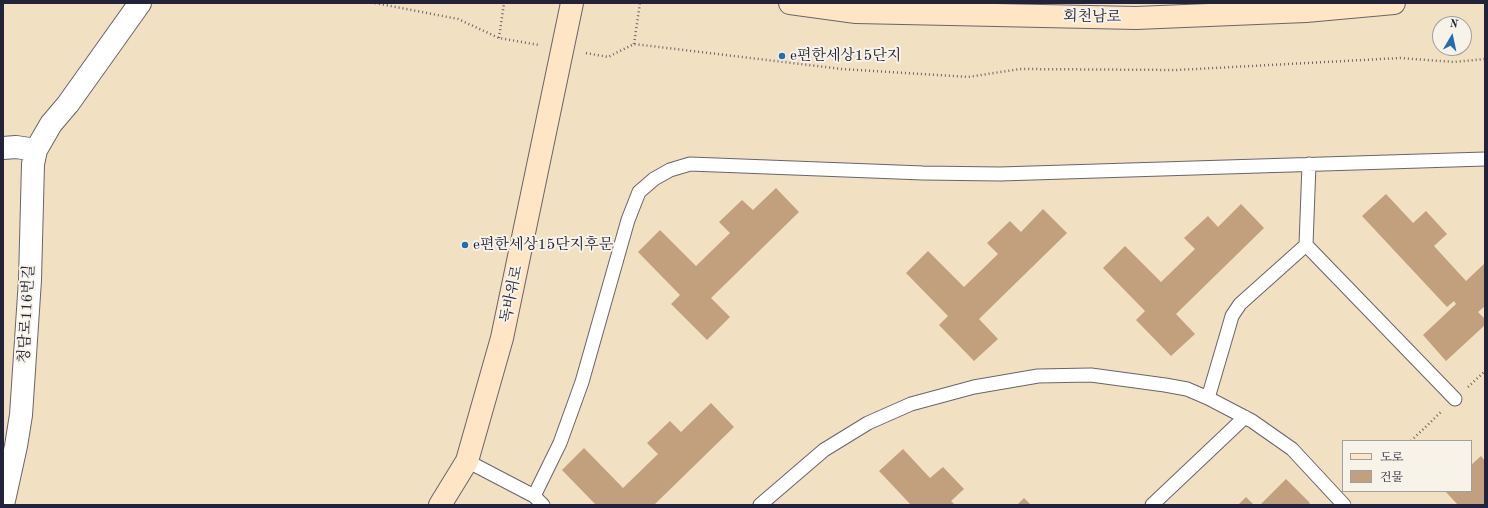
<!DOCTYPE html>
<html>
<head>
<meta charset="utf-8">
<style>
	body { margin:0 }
	#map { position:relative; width:1488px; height:508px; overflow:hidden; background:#f1e0c2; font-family:"Old Standard TT","Noto Serif KR",serif }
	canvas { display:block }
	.frame { position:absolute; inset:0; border:4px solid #22223b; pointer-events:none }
	.legend { position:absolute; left:1342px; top:440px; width:130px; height:52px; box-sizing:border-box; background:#f7f3e8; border:1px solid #a29fa3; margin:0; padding:5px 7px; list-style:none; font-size:12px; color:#22223b }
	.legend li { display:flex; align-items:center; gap:8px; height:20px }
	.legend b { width:20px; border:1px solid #a29fa3 }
	.north { position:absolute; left:1432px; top:16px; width:40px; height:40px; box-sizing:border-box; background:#f7f3e8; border:1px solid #a29fa3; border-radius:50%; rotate:9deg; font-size:11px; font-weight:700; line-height:16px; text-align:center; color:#22223b }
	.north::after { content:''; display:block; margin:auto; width:14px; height:18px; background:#1f6fb2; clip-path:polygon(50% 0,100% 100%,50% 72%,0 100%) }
</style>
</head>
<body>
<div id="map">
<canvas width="1488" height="508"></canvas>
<div class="frame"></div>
<ul class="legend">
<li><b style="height:5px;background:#fde5c5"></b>도로</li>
<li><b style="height:11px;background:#c29f7d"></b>건물</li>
</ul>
<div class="north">N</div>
</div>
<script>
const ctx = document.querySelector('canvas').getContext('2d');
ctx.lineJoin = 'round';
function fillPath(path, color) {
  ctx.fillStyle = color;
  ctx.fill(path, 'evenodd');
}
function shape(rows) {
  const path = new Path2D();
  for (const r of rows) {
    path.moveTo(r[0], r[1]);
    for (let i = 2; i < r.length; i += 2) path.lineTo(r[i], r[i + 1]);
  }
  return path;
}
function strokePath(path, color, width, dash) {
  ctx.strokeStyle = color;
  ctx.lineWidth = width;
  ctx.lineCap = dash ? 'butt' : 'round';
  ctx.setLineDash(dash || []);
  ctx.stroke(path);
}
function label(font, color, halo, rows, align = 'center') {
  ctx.font = font + ' "Old Standard TT","Noto Serif KR",serif';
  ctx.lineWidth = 4;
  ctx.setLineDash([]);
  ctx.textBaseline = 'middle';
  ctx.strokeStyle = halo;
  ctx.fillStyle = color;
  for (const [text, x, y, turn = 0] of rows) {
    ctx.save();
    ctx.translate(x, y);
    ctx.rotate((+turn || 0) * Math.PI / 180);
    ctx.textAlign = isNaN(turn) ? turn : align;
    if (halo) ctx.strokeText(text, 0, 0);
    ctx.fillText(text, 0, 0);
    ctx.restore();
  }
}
fillPath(shape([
	[776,188,799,212,711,298,730,317,707,340,671,304,680,295,638,252,660,230,696,266,730,233,719,222,742,200,753,210],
	[1386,194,1413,223,1426,211,1447,234,1434,246,1466,281,1485,263,1485,306,1478,312,1485,319,1485,325,1446,361,1423,335,1456,304,1454,301,1447,307,1362,216],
	[1241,204,1264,228,1176,314,1195,334,1171,356,1136,320,1145,311,1103,268,1125,246,1161,282,1195,249,1184,238,1208,216,1218,227],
	[1043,209,1067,233,979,319,998,339,974,361,939,325,948,316,906,273,928,251,964,287,998,254,987,243,1010,221,1021,232],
	[711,403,734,427,654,505,596,505,562,470,584,448,623,488,658,454,647,443,670,421,681,432],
	[903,449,930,478,943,467,964,489,951,501,955,505,911,505,879,471],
	[1481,456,1485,461,1485,505,1458,505,1445,491,1471,491,1471,465],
	[1286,479,1310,503,1308,505,1260,505],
	[1246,497,1254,505,1238,505],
	[1024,498,1031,505,1017,505]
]), '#c29f7d');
const service = shape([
	[1306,245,1455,399],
	[1208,398,1228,330,1232,316,1240,304,1306,245,1309,164],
	[467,461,534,496,543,505],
	[534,496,560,443,582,382,628,220,639,192,654,179,670,170,690,164,923,173,1000,174,1485,159],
	[760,505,824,450,868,423,911,404,974,387,1038,376,1091,375,1165,385,1187,389,1208,398,1252,421,1292,449,1344,505],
	[1152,505,1245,417]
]);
const minor = shape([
	[3,148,16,147,36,150],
	[3,505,16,446,21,415,30,280,33,164,36,150,51,124,68,104,140,3]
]);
const secondary = shape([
	[790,3,856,12,1136,18,1306,11,1394,3],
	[440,505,467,461,502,338,572,3]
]);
strokePath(service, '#6a646a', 15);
strokePath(minor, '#6a646a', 24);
strokePath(secondary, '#6a646a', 24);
strokePath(shape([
	[375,3,458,19,499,38,539,45],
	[499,38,504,3],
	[634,44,640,3],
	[586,53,608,57,634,44,842,69,968,77,1020,69,1177,70,1400,58,1454,62,1485,59],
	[1468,387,1485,371],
	[1411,441,1442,411]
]), '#6a646a', 2.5, [1, 3]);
strokePath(service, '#fff', 13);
strokePath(minor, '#fff', 22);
strokePath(secondary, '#fde5c5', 22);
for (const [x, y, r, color] of [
	[782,56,4,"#1f6fb2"],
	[465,245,4,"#1f6fb2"]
]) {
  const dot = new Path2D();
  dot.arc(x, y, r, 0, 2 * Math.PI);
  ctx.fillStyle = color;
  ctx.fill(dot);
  strokePath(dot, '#f7f3e8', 1.5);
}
label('15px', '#22223b', '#f7f3e8', [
	["회천남로",1092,17,1],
	["독바위로",512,294,-78],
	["청담로116번길",27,314,-87]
]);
label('15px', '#22223b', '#f7f3e8', [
	["e편한세상15단지",790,56],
	["e편한세상15단지후문",473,245]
], 'left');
</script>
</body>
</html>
